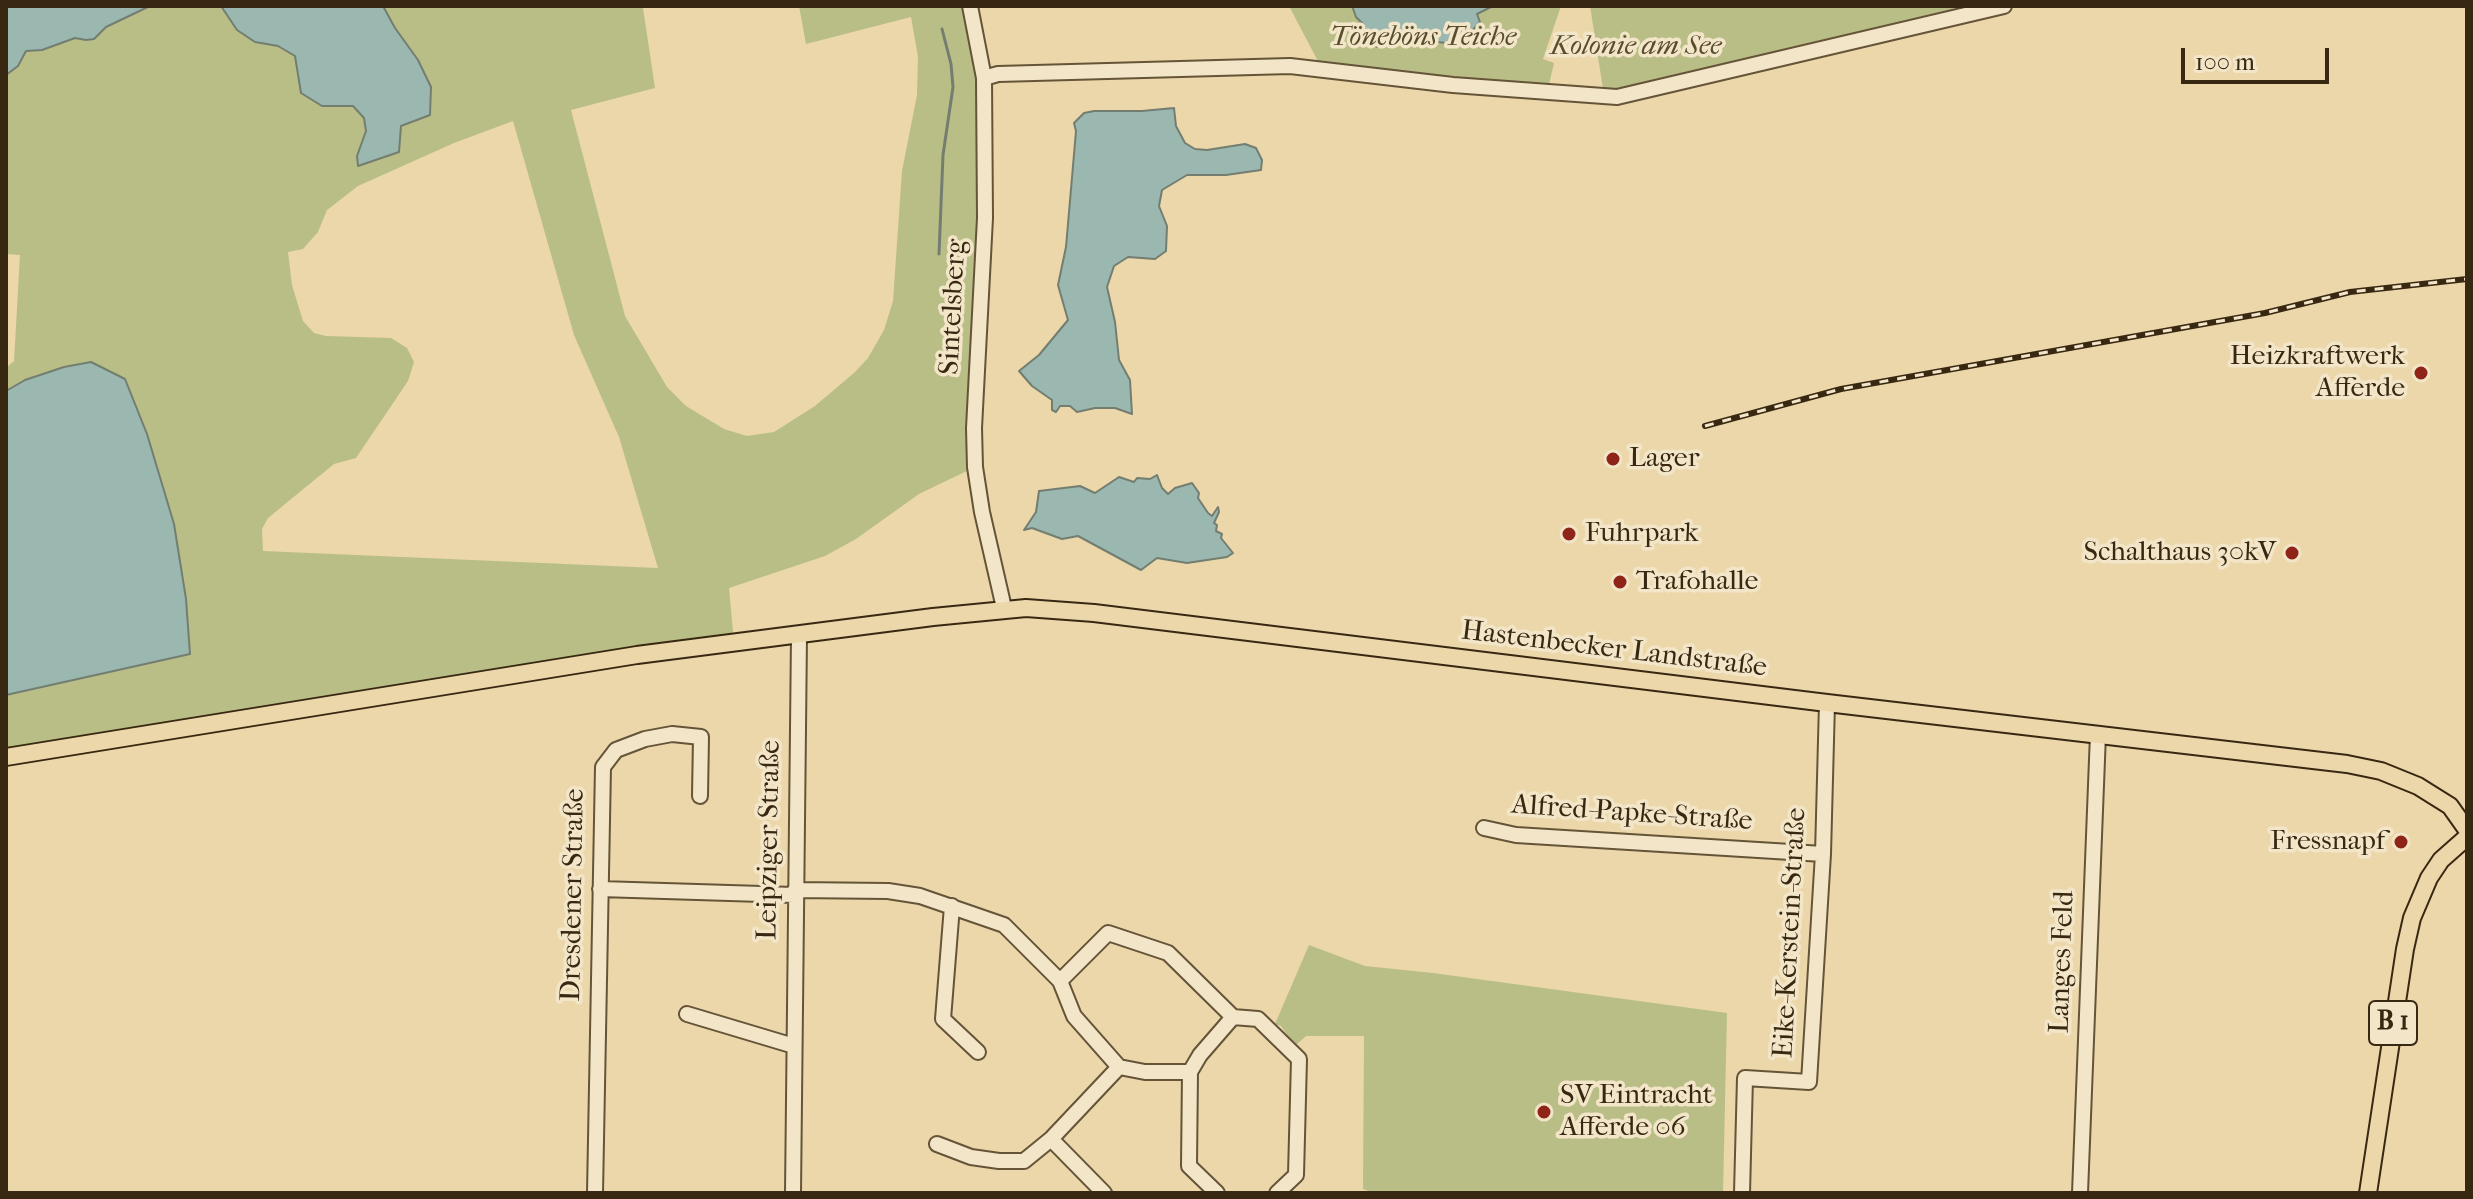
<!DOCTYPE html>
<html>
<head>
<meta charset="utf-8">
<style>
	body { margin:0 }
	#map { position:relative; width:2473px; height:1199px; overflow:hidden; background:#ebd7aa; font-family:"IM FELL French Canon",serif }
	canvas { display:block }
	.frame { position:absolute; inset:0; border:8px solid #382812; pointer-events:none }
	.scale { position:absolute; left:2181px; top:48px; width:148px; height:36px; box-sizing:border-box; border:4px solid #382812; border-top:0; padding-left:10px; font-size:24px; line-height:28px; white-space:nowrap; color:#382812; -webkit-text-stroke:6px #f2e5c8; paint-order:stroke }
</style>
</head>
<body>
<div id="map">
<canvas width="2473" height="1199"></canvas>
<div class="frame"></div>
<div class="scale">100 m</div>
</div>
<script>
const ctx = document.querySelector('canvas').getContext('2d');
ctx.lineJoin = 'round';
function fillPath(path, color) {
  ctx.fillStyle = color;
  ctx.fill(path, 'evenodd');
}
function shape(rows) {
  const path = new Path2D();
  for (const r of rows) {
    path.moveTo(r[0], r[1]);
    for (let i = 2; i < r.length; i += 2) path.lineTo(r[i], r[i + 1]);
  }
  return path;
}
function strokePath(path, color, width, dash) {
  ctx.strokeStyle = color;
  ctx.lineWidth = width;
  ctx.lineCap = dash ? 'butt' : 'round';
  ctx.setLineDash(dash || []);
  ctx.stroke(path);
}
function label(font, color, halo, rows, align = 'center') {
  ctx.font = font + ' "IM FELL French Canon",serif';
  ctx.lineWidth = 7;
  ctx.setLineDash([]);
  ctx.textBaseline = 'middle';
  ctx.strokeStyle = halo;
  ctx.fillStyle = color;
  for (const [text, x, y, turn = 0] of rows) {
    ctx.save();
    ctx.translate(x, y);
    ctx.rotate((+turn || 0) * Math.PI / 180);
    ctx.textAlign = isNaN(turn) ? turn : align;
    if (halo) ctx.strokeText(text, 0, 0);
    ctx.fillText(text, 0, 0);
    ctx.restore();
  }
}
fillPath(shape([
	[150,6,221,6,237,30,255,42,278,46,295,56,302,94,353,106,364,118,366,131,357,156,401,126,430,114,431,87,418,60,395,28,383,6,657,6,643,8,655,88,571,110,625,316,667,387,686,406,724,429,747,436,774,432,815,406,855,372,868,358,884,330,893,301,902,171,917,95,918,57,911,17,806,44,799,6,967,6,980,81,975,467,919,494,856,539,825,556,729,588,734,643,6,757,6,695,190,654,64,367,25,380,6,391,6,368,14,361,20,255,6,254,6,75,18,66,26,51,42,50,75,38,86,40,94,39,106,27],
	[513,121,574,335,619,437,658,568,263,551,262,529,268,518,334,464,356,458,408,381,414,362,407,348,391,338,326,336,314,333,303,321,292,285,288,252,303,249,318,232,327,210,358,186,454,143],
	[1289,6,1490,6,1488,10,1493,6,1561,6,1543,59,1554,63,1548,89,1320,65],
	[1590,6,1990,6,1604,95],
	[1309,945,1365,966,1433,973,1727,1013,1723,1193,1374,1193,1363,1189,1364,1036,1306,1036,1295,1046,1281,1026,1275,1024]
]), '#b9be87');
const water = shape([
	[6,6,150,6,106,27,94,39,86,40,75,38,42,50,26,51,18,66,6,75,6,6],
	[221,6,383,6,395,28,418,60,431,87,430,115,401,126,399,152,358,166,357,156,366,131,364,118,353,106,322,106,301,93,295,56,278,46,255,42,237,30,221,6],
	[1352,6,1493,6,1477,14,1480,22,1462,42,1445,43,1395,35,1388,39,1385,45,1377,47,1369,42,1363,24,1356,17,1352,6],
	[1174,108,1176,126,1185,143,1195,149,1207,150,1245,144,1256,148,1262,160,1261,170,1226,175,1187,175,1162,190,1159,206,1167,226,1166,251,1155,259,1128,257,1114,266,1107,287,1115,322,1119,360,1130,380,1132,414,1115,408,1095,408,1077,412,1070,406,1060,406,1056,412,1052,410,1052,400,1032,386,1019,371,1039,355,1068,320,1058,285,1066,247,1076,131,1074,123,1084,113,1094,111,1142,111,1174,108],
	[91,362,125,379,147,434,174,524,186,599,190,654,6,695,6,391,25,380,64,367,91,362],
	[1157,475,1162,488,1168,494,1175,488,1192,483,1199,493,1198,498,1208,513,1212,516,1218,507,1219,512,1214,523,1217,525,1216,531,1222,534,1221,538,1233,553,1227,557,1187,563,1157,558,1141,570,1078,536,1062,539,1032,528,1024,530,1036,512,1039,491,1080,486,1095,493,1119,477,1134,482,1137,478,1150,479,1157,475]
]);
fillPath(water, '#9ab8b0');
strokePath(water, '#737e71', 2);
strokePath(shape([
	[939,254,943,155,953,87,951,64,942,29]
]), '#737e71', 3);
const minor = shape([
	[970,6,984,78,985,218,974,428,975,467,982,512,1004,608],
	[984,78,998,74,1290,66,1453,85,1617,97,2004,6],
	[1484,828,1516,835,1823,854],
	[600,889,794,895],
	[795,890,888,891,920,896,1004,925,1060,981,1074,1016,1119,1067,1145,1072,1190,1072,1189,1166,1217,1193],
	[952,906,943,1019,978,1052],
	[1060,981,1108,933,1168,953,1233,1017,1258,1019,1299,1059,1296,1175,1277,1193],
	[687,1014,794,1046],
	[1190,1072,1200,1055,1233,1017],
	[1051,1139,1104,1193],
	[937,1144,971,1157,999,1161,1024,1161,1051,1139,1119,1067],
	[595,1193,603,767,616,750,645,739,672,734,701,737,700,796],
	[793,1193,799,636],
	[1742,1193,1745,1078,1809,1082,1823,854,1827,703],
	[2080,1193,2098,734]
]);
const major = shape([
	[6,757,637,655,933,617,1026,608,1094,613,1827,703,2347,764,2381,771,2418,786,2450,806,2467,830],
	[2368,1193,2405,949,2412,918,2429,878,2441,860,2467,837]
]);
strokePath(minor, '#655438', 18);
strokePath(major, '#382812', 20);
strokePath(minor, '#f2e5c8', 14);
strokePath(major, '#ebd7aa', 16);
const rail = shape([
	[1705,426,1841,389,2265,313,2350,292,2467,279]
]);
strokePath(rail, '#382812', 6);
strokePath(rail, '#f2e5c8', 3, [9]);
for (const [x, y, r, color] of [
	[2421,373,8,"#8f2418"],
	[1613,459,8,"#8f2418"],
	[1569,534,8,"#8f2418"],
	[2292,553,8,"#8f2418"],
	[1620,582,8,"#8f2418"],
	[2401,842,8,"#8f2418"],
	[1544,1112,8,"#8f2418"]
]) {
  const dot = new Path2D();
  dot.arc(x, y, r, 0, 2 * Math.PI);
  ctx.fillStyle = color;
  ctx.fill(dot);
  strokePath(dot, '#f2e5c8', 3);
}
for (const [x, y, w] of [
	[2393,1023,48]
]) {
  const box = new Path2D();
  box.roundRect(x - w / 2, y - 22, w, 44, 6);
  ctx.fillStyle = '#f2e5c8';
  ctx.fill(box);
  strokePath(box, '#382812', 2);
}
label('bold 26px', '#382812', null, [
	["B 1",2393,1023]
]);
label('italic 28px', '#584e2f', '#f2e5c8', [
	["Töneböns Teiche",1423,38],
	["Kolonie am See",1636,47]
]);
label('28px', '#382812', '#f2e5c8', [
	["Sintelsberg",954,307,-87],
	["Hastenbecker Landstraße",1614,650,7],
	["Alfred-Papke-Straße",1632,814,4],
	["Leipziger Straße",770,840,-89],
	["Dresdener Straße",574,895,-89],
	["Eike-Kerstein-Straße",1791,933,-87],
	["Langes Feld",2063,962,-88]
]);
label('28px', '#382812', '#f2e5c8', [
	["Heizkraftwerk",2405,357,"right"],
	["Afferde",2405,389,"right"],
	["Lager",1629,459],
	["Fuhrpark",1585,534],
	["Schalthaus 30kV",2276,553,"right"],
	["Trafohalle",1636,582],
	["Fressnapf",2385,842,"right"],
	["SV Eintracht",1560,1096],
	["Afferde 06",1560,1128]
], 'left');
</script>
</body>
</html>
